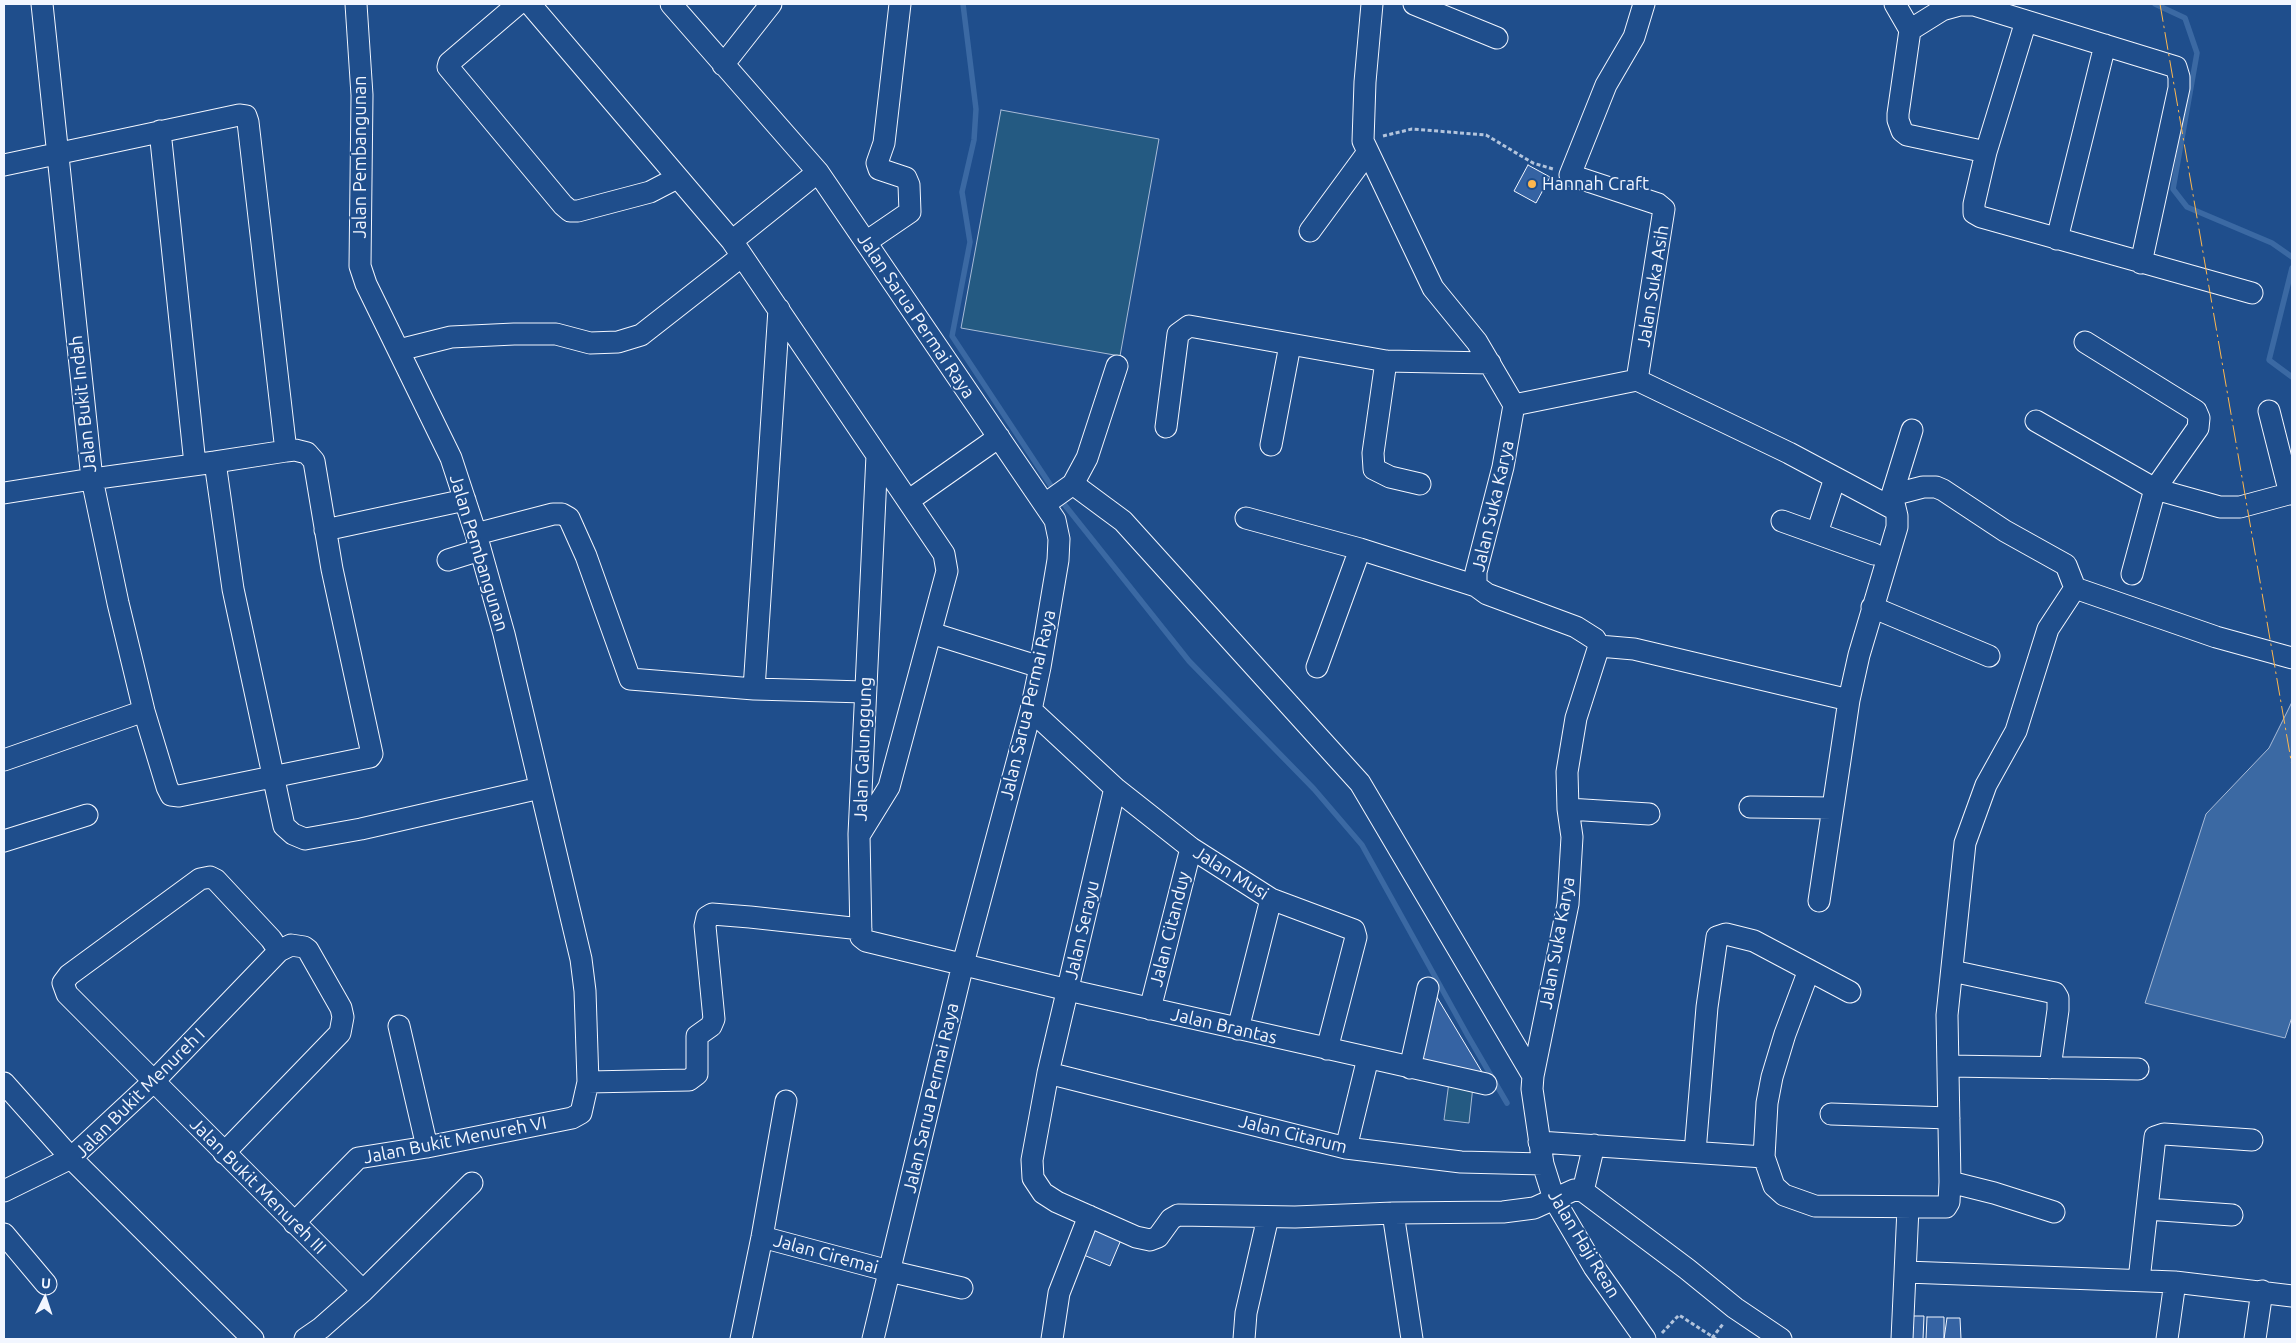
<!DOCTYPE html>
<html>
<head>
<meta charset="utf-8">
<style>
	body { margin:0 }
	#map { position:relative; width:2296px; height:1343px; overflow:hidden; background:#1f4e8c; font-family:Ubuntu,sans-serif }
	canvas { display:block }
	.frame { position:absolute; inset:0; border:5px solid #f2f6ff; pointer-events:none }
	.north { position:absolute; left:20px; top:1273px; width:50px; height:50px; -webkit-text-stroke:4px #1f4e8c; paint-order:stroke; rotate:4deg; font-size:14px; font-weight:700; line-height:20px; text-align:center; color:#f2f6ff }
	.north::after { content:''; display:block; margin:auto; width:18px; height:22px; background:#f2f6ff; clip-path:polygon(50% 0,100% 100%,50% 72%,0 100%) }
</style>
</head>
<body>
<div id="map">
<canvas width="2296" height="1343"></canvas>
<div class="frame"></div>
<div class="north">U</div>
</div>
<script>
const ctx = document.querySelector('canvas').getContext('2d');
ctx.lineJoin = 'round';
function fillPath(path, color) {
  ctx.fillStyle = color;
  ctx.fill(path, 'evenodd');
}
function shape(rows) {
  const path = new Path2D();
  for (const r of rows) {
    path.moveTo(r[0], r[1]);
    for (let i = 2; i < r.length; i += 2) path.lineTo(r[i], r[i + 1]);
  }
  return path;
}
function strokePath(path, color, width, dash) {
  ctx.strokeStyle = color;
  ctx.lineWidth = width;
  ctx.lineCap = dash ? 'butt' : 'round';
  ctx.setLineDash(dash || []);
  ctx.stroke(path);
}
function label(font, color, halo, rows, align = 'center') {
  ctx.font = font + ' Ubuntu,sans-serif';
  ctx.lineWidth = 4;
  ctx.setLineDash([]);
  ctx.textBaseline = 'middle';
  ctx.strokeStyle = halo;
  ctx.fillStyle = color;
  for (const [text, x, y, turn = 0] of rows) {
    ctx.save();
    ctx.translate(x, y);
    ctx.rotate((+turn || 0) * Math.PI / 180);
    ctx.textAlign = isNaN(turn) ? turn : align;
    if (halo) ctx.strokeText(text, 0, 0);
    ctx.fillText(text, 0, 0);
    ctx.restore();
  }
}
const green = shape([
	[1001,110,1159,139,1120,356,961,328,1001,110],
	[1449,1082,1473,1086,1469,1123,1444,1120,1449,1082]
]);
fillPath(green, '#245a82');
strokePath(green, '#a8bbd7', 1);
const water = shape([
	[2292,702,2292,1017,2285,1038,2145,1003,2206,814,2269,748,2292,702]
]);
fillPath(water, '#3b69a3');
strokePath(water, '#a8bbd7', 1);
strokePath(shape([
	[963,4,976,109,974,140,962,192,970,242,952,336,1055,492],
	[2155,4,2185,18,2197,53,2173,189,2187,207,2272,243,2292,257],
	[2292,268,2269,360,2292,377],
	[1060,499,1189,661,1314,789,1362,845,1468,1036,1507,1103]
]), '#3b69a3', 5.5);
const building = shape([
	[1528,165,1550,177,1536,203,1514,191,1528,165],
	[1435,994,1485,1077,1419,1058,1435,994],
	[1091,1222,1123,1235,1110,1266,1079,1253,1091,1222],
	[1908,1316,1924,1316,1923,1339,1907,1339,1908,1316],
	[1927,1317,1944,1317,1944,1339,1926,1339,1927,1317],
	[1947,1318,1960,1318,1961,1339,1944,1339,1947,1318]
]);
fillPath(building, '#3563a3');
strokePath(building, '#f2f6ff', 1);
const minor = shape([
	[518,4,449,63,448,67,563,205,570,211,578,211,650,192,677,178],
	[530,4,732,241,944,554,947,571,889,787,860,834],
	[671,4,818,172,1055,520,1059,539,1058,560,1040,667,1031,710,963,964,873,1339],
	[1372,4,1365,82,1363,141,1433,288,1477,342,1514,405,1503,467,1476,572,1476,586,1487,594,1576,627,1595,639,1599,646,1576,718,1567,772,1568,809,1572,837,1568,904,1533,1076,1532,1089,1543,1164,1554,1199,1594,1267,1645,1339],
	[1414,4,1497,38],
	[1895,4,1910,30,1898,114,1898,120,1902,131,1907,135,1986,152],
	[2026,21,1986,152,1974,204,1974,213,1981,217,2252,293],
	[1910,30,1942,10,1960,5,1974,5,2176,67,2179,77,2179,88,2141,263],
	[723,65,771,4],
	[160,131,195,464],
	[4,165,239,115,246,116,248,122,286,451],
	[1310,231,1368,152],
	[2057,239,2105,45],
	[732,241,818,172],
	[866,242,910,212,909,185,906,178,879,169,877,163,884,143,900,4],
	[2085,342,2196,411,2199,418,2198,428,2155,489,2132,574],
	[399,350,451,337,514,334,556,334,590,343,618,342,641,335,742,256],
	[1386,361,1373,453,1374,469,1390,477,1420,484],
	[1637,380,1664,209,1658,204,1570,175,1606,85,1634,37,1644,4],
	[1637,380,1789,453,1894,509],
	[1514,405,1637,380],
	[2269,411,2290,494],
	[2036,421,2155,489,2220,507,2240,507,2292,493],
	[1166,427,1178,334,1189,326,1386,361,1490,363],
	[1271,445,1290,345],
	[877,455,859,834,861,937,866,941,1068,990,1486,1084],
	[215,462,233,589,284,826,293,834,305,839,361,829,540,788],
	[1073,484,1123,521,1360,783,1533,1076],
	[4,493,92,479,215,462,286,451,295,450,307,453,314,461,332,569,372,754,370,757,179,796,171,795,167,787,144,711,118,603,92,479,42,4],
	[908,501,999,437],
	[1045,504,1073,484,1087,458,1117,366],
	[1246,518,1360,549,1476,586],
	[1782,521,1874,554],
	[325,530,465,500],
	[1817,533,1835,478],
	[476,534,553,514,562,514,569,518,586,556,630,679,754,689,865,692],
	[448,560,480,550],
	[2075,588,2216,637,2292,658],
	[1872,607,1989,656],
	[931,633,1040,667],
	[1599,646,1634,649,1849,700],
	[1317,667,1360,549],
	[754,689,779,309],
	[1031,710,1115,788,1191,848,1271,899,1354,930,1356,937,1327,1049],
	[4,760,144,711],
	[1115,788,1048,1073,1032,1160,1033,1178,1043,1193,1057,1202,1136,1237,1150,1240,1158,1237,1171,1219,1178,1215,1295,1217,1393,1213,1503,1212,1534,1208,1574,1190,1583,1191,1687,1269,1735,1308,1781,1339],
	[1750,807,1832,808],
	[1568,809,1649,814],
	[4,841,87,815],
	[1819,901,1849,700,1859,655,1897,527,1897,516,1892,495,1912,430],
	[279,951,271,939,216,880,210,877,200,879,69,975,63,983,67,994,363,1291],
	[1809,970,1785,1034,1772,1077,1767,1103,1764,1157,1774,1186,1784,1195,1815,1206,1946,1207,1949,1202,1950,1182,1947,1015,1965,843,1986,785,2016,731,2048,629,2075,588,2066,565,2005,531,1943,490,1936,487,1923,487,1892,495],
	[1952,971,2055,993,2058,998,2058,1010,2050,1068],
	[1150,1009,1191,848],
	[399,1026,427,1147],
	[1238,1029,1271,899],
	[1949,1066,2138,1069],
	[1410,1068,1428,988],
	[1048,1073,1346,1148,1461,1162,1543,1164],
	[588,1082,689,1080,697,1074,697,1036,711,1026,714,1019,705,926,707,917,712,914,750,917,861,929],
	[4,1083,71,1158,253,1339],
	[1831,1114,1949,1118],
	[1539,1142,1764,1157],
	[1346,1148,1368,1058],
	[1695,1152,1707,1007,1717,937,1726,934,1754,941,1850,992],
	[1950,1182,1994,1193,2054,1212],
	[4,1191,71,1158,154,1081,279,951,291,945,304,947,308,950,341,1008,343,1017,340,1033,224,1153],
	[1583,1191,1594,1145],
	[2147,1209,2232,1215],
	[1393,1213,1412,1339],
	[294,1223,358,1158,427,1147,572,1118,581,1113,588,1082,585,991,581,959,504,634,476,534,451,458,366,284,360,266,362,95,356,4],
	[4,1234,46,1284],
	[762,1237,889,1271,962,1288],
	[1906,1272,2175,1282,2292,1296],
	[2139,1280,2155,1137,2164,1134,2252,1140],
	[305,1339,321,1328,363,1291,472,1183],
	[741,1339,762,1237,786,1101],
	[1052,1339,1059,1293,1089,1216],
	[1244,1339,1246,1313,1268,1217],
	[1902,1339,1908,1208],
	[2167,1339,2175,1282],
	[2255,1339,2262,1291]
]);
strokePath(minor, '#f2f6ff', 23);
strokePath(shape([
	[1383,136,1412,129,1486,135,1533,163,1553,169],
	[1662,1333,1679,1315,1716,1339],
	[1712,1338,1723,1324]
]), '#b3c4dc', 3, [4, 2.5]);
strokePath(minor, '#1f4e8c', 21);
strokePath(shape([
	[2160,4,2292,766]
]), '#ffb74d', 1, [18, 4, 2.5, 4]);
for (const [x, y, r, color] of [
	[1532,184,5,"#ffb74d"]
]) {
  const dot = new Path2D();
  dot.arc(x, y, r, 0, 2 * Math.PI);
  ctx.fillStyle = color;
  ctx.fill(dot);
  strokePath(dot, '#1f4e8c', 2);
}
label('18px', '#f2f6ff', '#1f4e8c', [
	["Jalan Pembangunan",360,157,-90],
	["Jalan Suka Asih",1653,286,-81],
	["Jalan Sarua Permai Raya",916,316,56],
	["Jalan Bukit Indah",83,404,-96],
	["Jalan Suka Karya",1493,506,-77],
	["Jalan Pembangunan",479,553,73],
	["Jalan Sarua Permai Raya",1028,705,-77],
	["Jalan Galunggung",863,749,-88],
	["Jalan Musi",1231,873,32],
	["Jalan Citanduy",1170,929,-76],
	["Jalan Serayu",1082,930,-77],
	["Jalan Suka Karya",1557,943,-80],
	["Jalan Brantas",1224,1026,13],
	["Jalan Bukit Menureh I",140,1093,-45],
	["Jalan Sarua Permai Raya",931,1098,-77],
	["Jalan Citarum",1293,1134,14],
	["Jalan Bukit Menureh VI",455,1140,-11],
	["Jalan Bukit Menureh III",258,1186,45],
	["Jalan Haji Rean",1584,1244,59],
	["Jalan Ciremai",826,1254,15]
]);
label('18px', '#f2f6ff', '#1f4e8c', [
	["Hannah Craft",1542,184]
], 'left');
</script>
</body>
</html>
